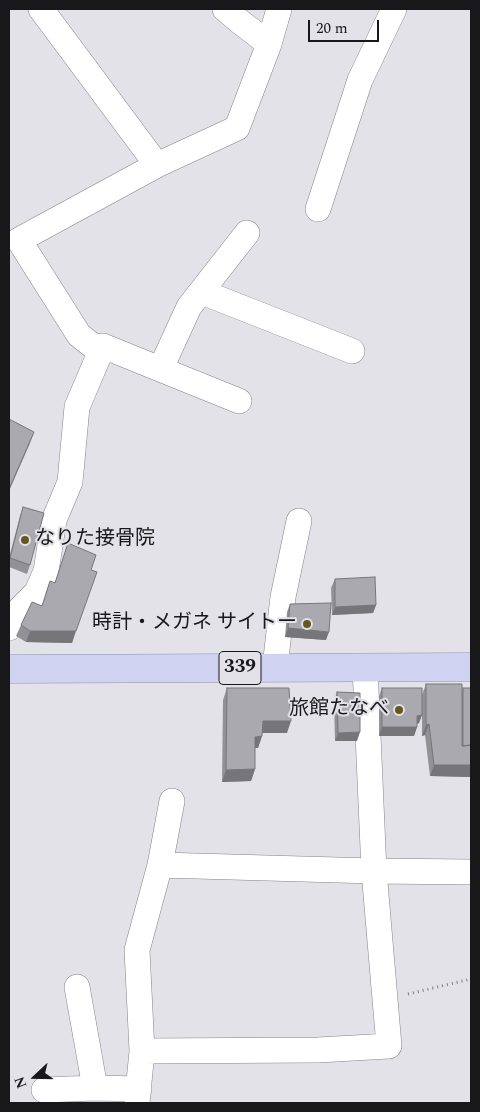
<!DOCTYPE html>
<html>
<head>
<meta charset="utf-8">
<style>
	body { margin:0 }
	#map { position:relative; width:480px; height:1112px; overflow:hidden; background:#e2e2e8; font-family:Spectral,serif }
	canvas { display:block }
	.frame { position:absolute; inset:0; border:10px solid #18181a; pointer-events:none }
	.north { position:absolute; left:10px; top:1052px; width:50px; height:50px; -webkit-text-stroke:4px #e2e2e8; paint-order:stroke; rotate:249deg; font-size:14px; font-weight:700; line-height:20px; text-align:center; color:#18181a }
	.north::after { content:''; display:block; margin:auto; width:18px; height:22px; background:#18181a; clip-path:polygon(50% 0,100% 100%,50% 72%,0 100%) }
	.scale { position:absolute; left:308px; top:20px; width:71px; height:22px; box-sizing:border-box; border:2px solid #18181a; border-top:0; padding-left:6px; font-size:15px; line-height:18px; white-space:nowrap; color:#18181a; -webkit-text-stroke:4px #e2e2e8; paint-order:stroke }
</style>
</head>
<body>
<div id="map">
<canvas width="480" height="1112"></canvas>
<div class="frame"></div>
<div class="north">N</div>
<div class="scale">20 m</div>
</div>
<script>
const ctx = document.querySelector('canvas').getContext('2d');
ctx.lineJoin = 'round';
function shape(rows) {
  const path = new Path2D();
  for (const r of rows) {
    path.moveTo(r[0], r[1]);
    for (let i = 2; i < r.length; i += 2) path.lineTo(r[i], r[i + 1]);
  }
  return path;
}
function strokePath(path, color, width, dash) {
  ctx.strokeStyle = color;
  ctx.lineWidth = width;
  ctx.lineCap = dash ? 'butt' : 'round';
  ctx.setLineDash(dash || []);
  ctx.stroke(path);
}
function fillPath(path, color) {
  ctx.fillStyle = color;
  ctx.fill(path, 'evenodd');
}
function label(font, color, halo, rows, align = 'center') {
  ctx.font = font + ' Spectral,"Noto Sans JP",serif';
  ctx.lineWidth = 4;
  ctx.setLineDash([]);
  ctx.textBaseline = 'middle';
  ctx.strokeStyle = halo;
  ctx.fillStyle = color;
  for (const [text, x, y, turn = 0] of rows) {
    ctx.save();
    ctx.translate(x, y);
    ctx.rotate((+turn || 0) * Math.PI / 180);
    ctx.textAlign = isNaN(turn) ? turn : align;
    if (halo) ctx.strokeText(text, 0, 0);
    ctx.fillText(text, 0, 0);
    ctx.restore();
  }
}
const minor = shape([
	[41,9,157,165],
	[225,9,239,21,269,44],
	[318,209,360,80,394,9],
	[202,292,352,351],
	[103,346,239,401],
	[161,368,189,307,247,233],
	[9,628,21,608,37,592,46,571,54,520,70,482,77,407,103,346,94,347,79,335,19,240,157,165,237,128,269,44,279,9],
	[275,667,283,597,299,521],
	[160,865,172,801],
	[77,987,95,1088,139,1089],
	[142,1051,318,1050,389,1046,374,871,471,872],
	[44,1090,95,1088],
	[137,1103,142,1051,137,950,160,865,374,871,365,667]
]);
const highway = shape([
	[9,669,471,667]
]);
strokePath(minor, '#838389', 26);
strokePath(highway, '#9091a6', 29);
strokePath(shape([
	[408,994,471,979]
]), '#7f7f83', 3, [1, 4]);
strokePath(minor, '#fff', 25);
strokePath(highway, '#d0d2f2', 28);
fillPath(shape([
	[23,507,30,565,27,574,9,567,9,558,20,516],
	[68,543,91,570,72,643,26,642,16,636,21,625,42,606,50,581,55,583],
	[335,579,376,605,373,613,332,615,331,588],
	[290,604,326,640,285,637,287,612],
	[426,684,462,691,463,688,471,688,471,777,430,776,425,735,422,736,422,715,419,723,417,724,417,727,414,736,379,736,379,696,382,688,422,708,422,695],
	[227,688,287,733,262,733,262,736,258,748,255,748,255,769,251,781,222,782,223,700],
	[337,692,357,741,335,741,334,701]
]), '#919196');
fillPath(shape([
	[34,432,30,443,9,491,9,489],
	[376,605,373,613,332,615,335,607],
	[288,628,329,632,326,640,285,637],
	[30,631,76,631,72,643,26,642],
	[422,715,419,723,414,725,417,716],
	[263,721,291,721,287,733,259,733],
	[429,724,425,735,422,736,426,725],
	[382,727,417,727,414,736,379,736],
	[360,732,357,741,335,741,338,733],
	[262,736,258,748,250,748,255,737],
	[434,765,471,765,471,777,430,776],
	[255,769,251,781,222,782,226,770]
]), '#76767a');
const building = shape([
	[9,419,34,432,9,489,9,419],
	[23,507,44,513,30,565,10,558,23,507],
	[68,543,96,555,91,570,97,572,76,631,30,631,21,625,32,602,42,606,50,581,55,583,68,543],
	[375,577,376,605,335,607,335,579,375,577],
	[331,603,329,632,288,628,290,604,331,603],
	[426,684,462,684,462,746,471,745,471,765,434,765,429,724,426,725,426,684],
	[227,688,289,688,291,721,263,721,262,736,255,737,255,769,226,770,227,688],
	[382,688,422,688,422,715,417,716,417,727,382,727,382,688],
	[463,688,471,688,471,745,463,746,463,688],
	[337,692,360,693,360,732,338,733,337,692]
]);
fillPath(building, '#a9a9af');
strokePath(building, '#76767a', 1);
for (const [x, y, r, color] of [
	[25,540,5,"#645723"],
	[307,624,5,"#645723"],
	[399,710,5,"#645723"]
]) {
  const dot = new Path2D();
  dot.arc(x, y, r, 0, 2 * Math.PI);
  ctx.fillStyle = color;
  ctx.fill(dot);
  strokePath(dot, '#e2e2e8', 2);
}
for (const [x, y, w] of [
	[240,668,42]
]) {
  const box = new Path2D();
  box.roundRect(x - w / 2, y - 16.5, w, 33, 4);
  ctx.fillStyle = '#e2e2e8';
  ctx.fill(box);
  strokePath(box, '#18181a', 1);
}
label('bold 19px', '#18181a', null, [
	["339",240,668]
]);
label('20px', '#18181a', '#e2e2e8', [
	["なりた接骨院",35,540,"left"],
	["時計・メガネ サイトー",297,624],
	["旅館たなべ",389,710]
], 'right');
</script>
</body>
</html>
